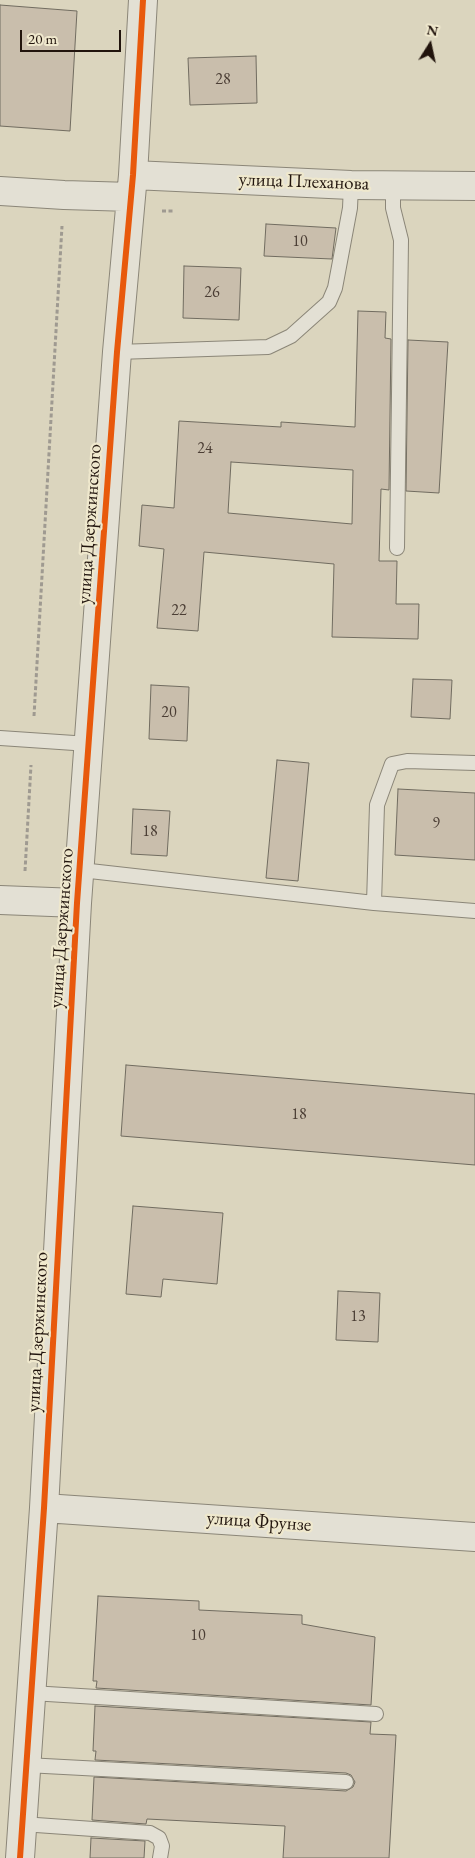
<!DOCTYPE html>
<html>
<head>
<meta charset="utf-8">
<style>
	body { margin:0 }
	#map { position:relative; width:475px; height:1858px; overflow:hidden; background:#dbd5be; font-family:"EB Garamond",serif }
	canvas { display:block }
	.north { position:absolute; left:405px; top:20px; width:50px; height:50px; -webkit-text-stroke:4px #efe8cd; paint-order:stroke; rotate:10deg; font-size:14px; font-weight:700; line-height:20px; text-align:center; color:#21140d }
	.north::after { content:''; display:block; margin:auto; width:18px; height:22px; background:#21140d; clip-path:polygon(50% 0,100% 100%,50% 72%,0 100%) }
	.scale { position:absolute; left:20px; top:30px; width:101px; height:22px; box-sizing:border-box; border:2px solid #21140d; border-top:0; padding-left:6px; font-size:15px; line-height:18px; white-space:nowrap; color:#21140d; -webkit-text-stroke:4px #efe8cd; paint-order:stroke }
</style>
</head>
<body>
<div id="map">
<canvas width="475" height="1858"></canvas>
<div class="north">N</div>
<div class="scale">20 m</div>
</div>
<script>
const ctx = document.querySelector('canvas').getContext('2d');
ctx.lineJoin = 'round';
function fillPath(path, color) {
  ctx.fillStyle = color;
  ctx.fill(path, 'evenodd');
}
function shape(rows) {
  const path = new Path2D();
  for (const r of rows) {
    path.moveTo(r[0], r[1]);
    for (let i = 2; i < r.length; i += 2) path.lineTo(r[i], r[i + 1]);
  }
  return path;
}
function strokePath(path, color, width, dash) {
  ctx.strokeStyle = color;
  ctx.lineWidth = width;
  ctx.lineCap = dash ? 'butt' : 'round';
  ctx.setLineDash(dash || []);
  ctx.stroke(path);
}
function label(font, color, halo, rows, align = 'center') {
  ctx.font = font + ' "EB Garamond",serif';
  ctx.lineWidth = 4.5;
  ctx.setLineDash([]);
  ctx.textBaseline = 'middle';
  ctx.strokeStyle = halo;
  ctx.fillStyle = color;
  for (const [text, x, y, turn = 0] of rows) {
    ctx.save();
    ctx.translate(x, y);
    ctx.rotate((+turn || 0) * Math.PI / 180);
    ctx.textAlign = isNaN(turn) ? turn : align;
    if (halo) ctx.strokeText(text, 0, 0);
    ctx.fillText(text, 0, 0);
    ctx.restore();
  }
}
const building = shape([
	[0,5,77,11,70,131,0,126,0,5],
	[256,56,257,103,190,105,188,58,256,56],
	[266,224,336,228,332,259,264,256,266,224],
	[184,266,241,268,239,320,183,318,184,266],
	[358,311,386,312,385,338,391,339,389,490,381,489,379,561,397,561,396,604,419,604,418,639,332,637,334,564,204,552,198,631,157,628,164,549,139,546,142,505,174,508,179,421,281,427,281,422,355,427,358,311],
	[231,462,353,470,352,524,228,513,231,462],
	[408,340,448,342,439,493,406,491,408,340],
	[413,679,452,680,450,719,411,717,413,679],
	[151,685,189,687,187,741,149,739,151,685],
	[277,760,309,763,298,881,266,878,277,760],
	[398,789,475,793,475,860,395,855,398,789],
	[133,809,170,811,167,856,131,854,133,809],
	[126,1065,475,1094,475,1165,121,1136,126,1065],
	[133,1206,223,1213,217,1284,163,1279,161,1297,126,1294,133,1206],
	[338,1291,380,1293,378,1342,336,1340,338,1291],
	[98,1596,199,1601,199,1610,302,1615,302,1624,375,1637,371,1705,96,1688,97,1681,93,1681,98,1596],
	[95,1706,371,1722,370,1734,396,1735,389,1858,283,1858,285,1826,147,1819,146,1824,92,1820,94,1777,346,1791,353,1787,355,1782,351,1775,346,1773,95,1760,96,1751,93,1751,95,1706],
	[91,1838,145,1841,144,1858,90,1858,91,1838]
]);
fillPath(building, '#c9beac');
strokePath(building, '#716c60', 1);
const service = shape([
	[393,186,393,208,401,240,397,548],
	[117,352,268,347,291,336,329,302,335,288,350,208,351,185],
	[0,738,89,744],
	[81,870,374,903,475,911],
	[374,903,377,805,392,764,407,761,475,763],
	[31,1693,376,1714],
	[26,1765,346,1782],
	[22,1824,150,1833,159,1838,162,1846,160,1858]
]);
const minor = shape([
	[133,175,351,185,475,186],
	[0,191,64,195,131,197],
	[0,900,77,903],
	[44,1508,475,1537],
	[20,1858,44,1508,77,903,117,352,133,175,143,0]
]);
strokePath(service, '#8b8678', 16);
strokePath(minor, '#8b8678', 30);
strokePath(shape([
	[162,211,175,211],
	[34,716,62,226],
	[25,871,31,765]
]), '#9f9a91', 3, [4, 2.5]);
strokePath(service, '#e3e0d4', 14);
strokePath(minor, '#e3e0d4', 28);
strokePath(shape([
	[20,1858,44,1508,77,903,117,352,133,175,143,0]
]), '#e8590c', 6);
label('16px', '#4b3e35', null, [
	["28",223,80],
	["10",300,242],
	["26",212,293],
	["24",205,449],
	["22",179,611],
	["20",169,713],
	["9",436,824],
	["18",150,832],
	["18",299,1115],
	["13",358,1317],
	["10",198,1636]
]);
label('19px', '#21140d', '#efe8cd', [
	["улица Плеханова",304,182,2],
	["улица Дзержинского",90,524,-86],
	["улица Дзержинского",62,928,-86],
	["улица Дзержинского",38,1332,-87],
	["улица Фрунзе",259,1522,4]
]);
</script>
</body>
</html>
